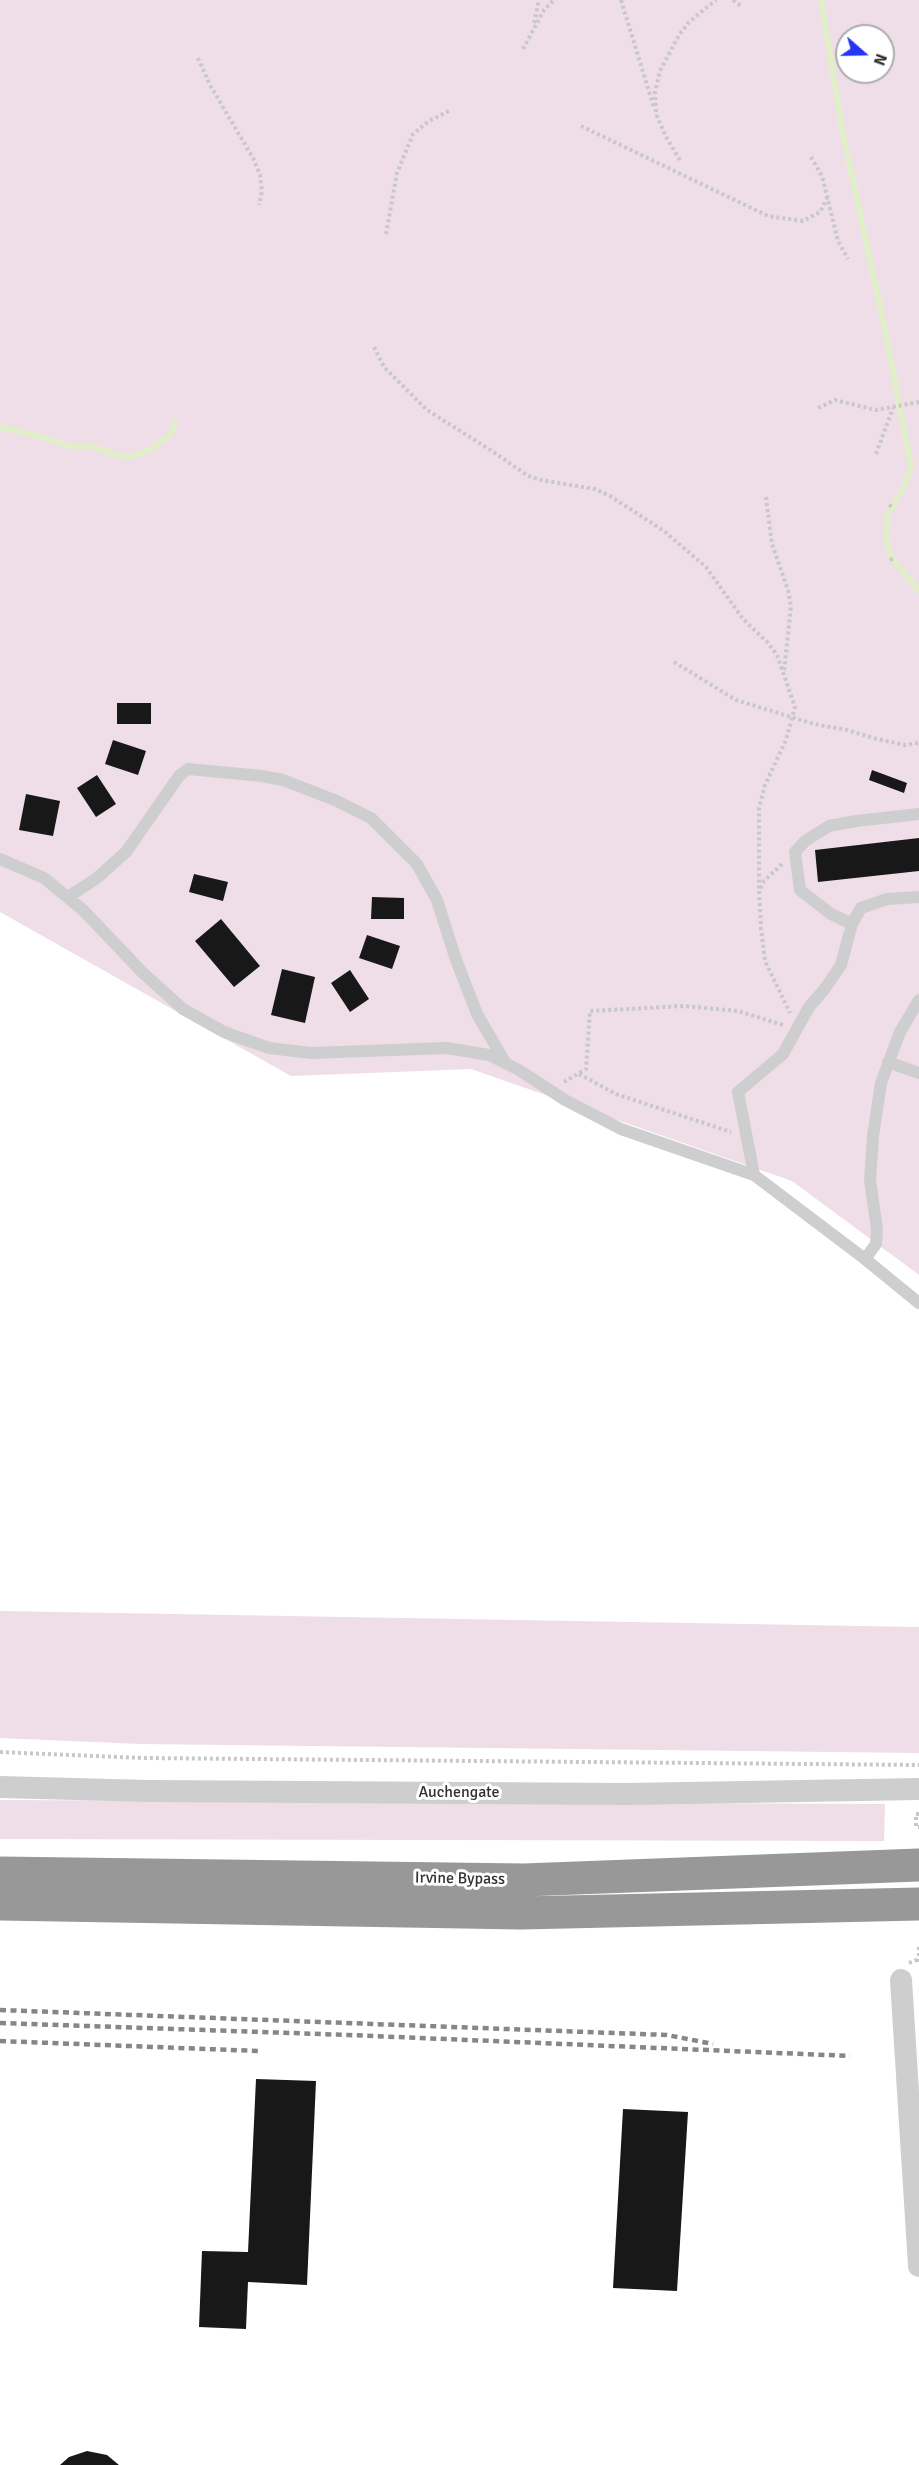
<!DOCTYPE html>
<html>
<head>
<meta charset="utf-8">
<style>
	body { margin:0 }
	#map { position:relative; width:919px; height:2465px; overflow:hidden; background:#fff; font-family:Signika,sans-serif }
	canvas { display:block }
	.north { position:absolute; left:835px; top:24px; width:60px; height:60px; box-sizing:border-box; background:#fff; border:2px solid #adadad; border-radius:50%; rotate:110deg; font-size:16px; font-weight:700; line-height:24px; text-align:center; color:#313131 }
	.north::after { content:''; display:block; margin:auto; width:21px; height:27px; background:#2735f4; clip-path:polygon(50% 0,100% 100%,50% 72%,0 100%) }
</style>
</head>
<body>
<div id="map">
<canvas width="919" height="2465"></canvas>
<div class="north">N</div>
</div>
<script>
const ctx = document.querySelector('canvas').getContext('2d');
ctx.lineJoin = 'round';
function fillPath(path, color) {
  ctx.fillStyle = color;
  ctx.fill(path, 'evenodd');
}
function shape(rows) {
  const path = new Path2D();
  for (const r of rows) {
    path.moveTo(r[0], r[1]);
    for (let i = 2; i < r.length; i += 2) path.lineTo(r[i], r[i + 1]);
  }
  return path;
}
function strokePath(path, color, width, dash) {
  ctx.strokeStyle = color;
  ctx.lineWidth = width;
  ctx.lineCap = dash ? 'butt' : 'round';
  ctx.setLineDash(dash || []);
  ctx.stroke(path);
}
function label(font, color, halo, rows, align = 'center') {
  ctx.font = font + ' Signika,sans-serif';
  ctx.lineWidth = 6;
  ctx.setLineDash([]);
  ctx.textBaseline = 'middle';
  ctx.strokeStyle = halo;
  ctx.fillStyle = color;
  for (const [text, x, y, turn = 0] of rows) {
    ctx.save();
    ctx.translate(x, y);
    ctx.rotate((+turn || 0) * Math.PI / 180);
    ctx.textAlign = isNaN(turn) ? turn : align;
    if (halo) ctx.strokeText(text, 0, 0);
    ctx.fillText(text, 0, 0);
    ctx.restore();
  }
}
fillPath(shape([
	[0,0,919,0,919,1275,792,1181,471,1069,291,1076,0,912],
	[847,36,883,36,883,72,847,72],
	[0,1611,919,1627,919,1753,141,1744,0,1738],
	[0,1800,885,1804,884,1841,0,1839]
]), '#efdee7');
strokePath(shape([
	[821,0,843,134,886,335,911,466,903,489,887,515,886,538,891,557,919,591],
	[0,427,43,437,70,446,91,446,120,456,130,457,152,449,171,434,175,423]
]), '#e0efc9', 6);
fillPath(shape([
	[117,703,151,703,151,724,117,724],
	[113,740,146,751,138,775,105,764],
	[872,770,907,783,904,793,869,780],
	[97,775,116,804,96,817,77,788],
	[26,794,60,801,53,836,19,830],
	[919,838,919,871,818,882,815,850],
	[194,874,228,882,223,901,189,892],
	[372,897,404,898,404,919,371,919],
	[221,919,260,966,234,987,195,941],
	[367,935,400,946,392,969,359,958],
	[282,969,315,977,305,1023,271,1015],
	[350,970,369,999,350,1012,331,983],
	[256,2079,316,2081,307,2285,248,2282,246,2329,199,2327,202,2251,248,2252],
	[623,2109,688,2112,677,2291,613,2288],
	[87,2451,107,2455,119,2465,60,2465,69,2457]
]), '#181818');
strokePath(shape([
	[621,0,654,108],
	[733,0,741,6],
	[534,23,539,0],
	[523,49,544,10,554,0],
	[198,58,210,85,253,158,260,175,262,191,259,205],
	[581,126,768,216,803,221,820,212,827,198],
	[811,157,822,176,838,241,848,259],
	[680,160,666,137,656,114,655,92,660,71,679,35,689,22,716,0],
	[386,234,397,173,413,134,429,121,451,110],
	[374,347,384,367,427,410,495,453,528,476,541,480,595,489,610,496,664,531,706,567,743,619,768,643,777,655,795,707,786,740,765,785,759,808,759,891],
	[818,408,835,400,876,410,919,402],
	[876,454,893,408],
	[766,497,772,544,788,590,791,606,784,672],
	[889,505,894,508],
	[890,560,894,558],
	[674,662,736,700,814,724,847,730,873,738,904,745,919,743],
	[782,864,764,881,759,891,761,928,765,961,790,1013],
	[579,1074,616,1094,731,1132],
	[564,1082,586,1069,590,1011,684,1006,738,1011,783,1025],
	[0,1752,143,1758,919,1765],
	[919,1814,916,1814,916,1827,919,1827],
	[909,1963,919,1959]
]), '#c8c8c8', 4, [3, 3]);
strokePath(shape([
	[0,859,44,878,83,910,143,973,183,1009,224,1032,269,1048,311,1053,447,1048,489,1055,519,1070,565,1100,621,1129,754,1175],
	[68,897,97,878,126,852,179,776,188,769,262,776,283,780,337,801,371,818,417,864,437,900,455,957,477,1014,505,1062],
	[919,897,887,899,861,908,852,924,841,965,824,990,809,1007,783,1054,738,1092,754,1175,865,1259,919,1303],
	[852,924,831,914,800,890,795,852,805,841,829,826,856,821,919,814],
	[888,1062,919,1073],
	[865,1259,876,1244,877,1229,870,1180,873,1136,881,1083,900,1032,919,1000]
]), '#cecece', 12);
strokePath(shape([
	[0,1787,149,1791,627,1794,919,1789],
	[901,1980,919,2266]
]), '#cecece', 22);
strokePath(shape([
	[0,1873,524,1880,919,1865],
	[0,1904,521,1913,919,1904]
]), '#989898', 33);
strokePath(shape([
	[0,2010,667,2035,713,2044],
	[0,2023,349,2035,850,2056],
	[0,2041,258,2051]
]), '#868686', 4.5, [6, 4.5]);
strokePath(shape([
	[919,1947,919,1964]
]), '#c8c8c8', 4, [3, 3]);
label('16px', '#313131', '#fff', [
	["Auchengate",459,1793],
	["Irvine Bypass",460,1879,1]
]);
</script>
</body>
</html>
